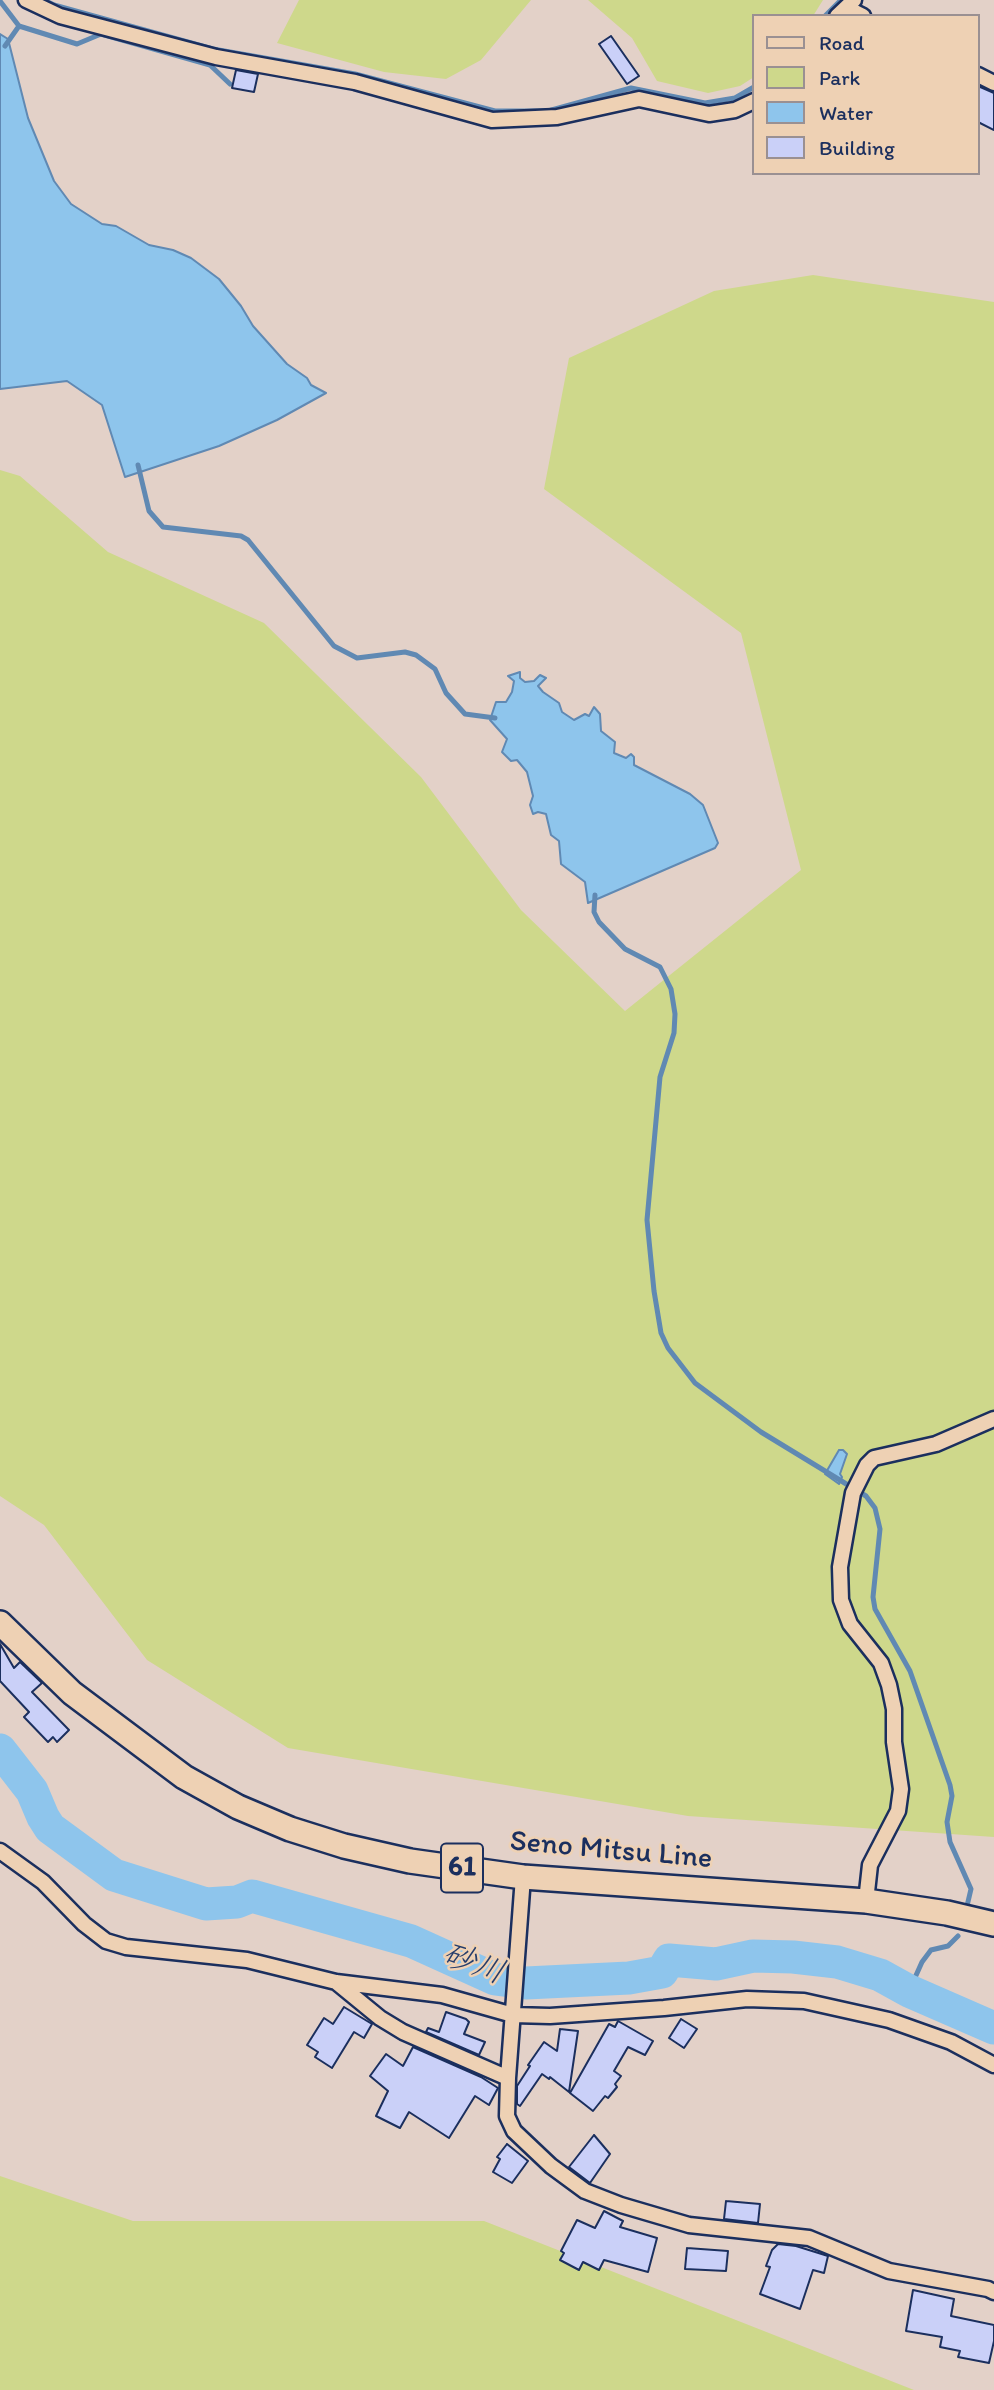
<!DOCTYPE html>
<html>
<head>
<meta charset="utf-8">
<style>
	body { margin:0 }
	#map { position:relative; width:994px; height:2390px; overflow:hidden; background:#e3d1c8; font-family:Itim,sans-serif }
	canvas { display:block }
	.legend { position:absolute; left:752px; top:14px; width:228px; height:161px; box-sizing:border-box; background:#eed1b4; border:2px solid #9a9092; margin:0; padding:9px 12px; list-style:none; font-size:21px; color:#1b2f5e }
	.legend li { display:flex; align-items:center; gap:14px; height:35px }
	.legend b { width:35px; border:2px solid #9a9092 }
</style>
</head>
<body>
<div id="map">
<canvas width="994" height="2390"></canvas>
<ul class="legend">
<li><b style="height:9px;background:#eed1b4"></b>Road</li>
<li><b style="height:19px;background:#ced88b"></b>Park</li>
<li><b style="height:19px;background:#8ec5ec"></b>Water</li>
<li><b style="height:19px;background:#cad0f8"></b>Building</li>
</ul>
</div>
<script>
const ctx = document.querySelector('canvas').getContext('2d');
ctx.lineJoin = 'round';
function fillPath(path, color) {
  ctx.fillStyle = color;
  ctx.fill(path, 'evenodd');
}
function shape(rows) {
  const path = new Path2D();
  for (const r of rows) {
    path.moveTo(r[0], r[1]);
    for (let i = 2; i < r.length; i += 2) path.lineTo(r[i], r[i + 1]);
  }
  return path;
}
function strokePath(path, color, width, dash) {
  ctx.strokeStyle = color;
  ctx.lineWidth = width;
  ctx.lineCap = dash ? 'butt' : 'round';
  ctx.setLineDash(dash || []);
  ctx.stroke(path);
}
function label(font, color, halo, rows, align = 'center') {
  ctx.font = font + ' Itim,"Klee One",sans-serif';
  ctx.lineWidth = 5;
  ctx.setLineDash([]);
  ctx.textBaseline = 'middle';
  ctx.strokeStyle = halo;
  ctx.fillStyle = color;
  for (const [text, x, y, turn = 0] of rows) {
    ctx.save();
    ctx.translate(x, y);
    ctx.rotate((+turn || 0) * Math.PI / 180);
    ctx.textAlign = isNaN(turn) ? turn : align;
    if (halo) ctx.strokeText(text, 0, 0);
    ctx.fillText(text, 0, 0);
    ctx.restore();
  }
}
fillPath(shape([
	[299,0,531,0,481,60,446,79,384,72,277,43],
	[588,0,823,0,813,16,754,16,754,77,740,86,708,93,657,81,632,38],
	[813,275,994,302,994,1837,688,1816,288,1748,147,1660,44,1525,0,1496,0,470,20,476,108,552,264,623,421,777,521,910,625,1011,801,870,741,633,544,489,569,358,714,291],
	[0,2176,133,2221,484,2221,914,2390,0,2390]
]), '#ced88b');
const water = shape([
	[0,34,8,39,28,118,54,181,71,204,102,224,116,226,149,245,173,250,191,258,219,279,241,306,253,326,287,364,307,378,311,385,326,393,277,420,219,446,125,477,102,405,67,381,0,389,0,34],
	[520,672,520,678,525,682,534,681,540,675,546,678,538,686,543,692,559,703,562,712,574,720,585,714,589,716,594,707,600,714,601,731,615,742,614,753,626,758,631,754,634,757,634,765,690,794,703,805,718,843,715,848,588,903,585,882,561,864,559,841,551,835,546,814,538,812,533,814,530,805,533,796,527,772,517,760,511,761,502,752,507,739,490,720,496,702,506,702,512,692,514,681,508,676,520,672],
	[839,1450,843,1450,847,1454,840,1474,842,1477,839,1484,825,1474,839,1450]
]);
fillPath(water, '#8ec5ec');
strokePath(water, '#6089b3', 2);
strokePath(shape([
	[44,0,54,5,213,49,355,74,495,111,548,111,631,88,705,103,735,98,754,87],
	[0,1,19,26,77,44,101,34,210,65,230,84],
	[825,16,841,0],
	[5,46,19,26],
	[138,465,149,511,163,527,241,536,248,540,334,646,357,658,405,652,416,655,435,669,446,693,465,714,495,718],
	[595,895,594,912,599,922,625,949,660,967,671,989,675,1014,674,1033,660,1077,647,1220,654,1291,661,1333,668,1348,695,1383,761,1432,866,1496,875,1508,880,1529,873,1597,875,1609,910,1671,950,1785,952,1796,947,1822,950,1842,971,1889,967,1906],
	[909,1991,922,1962,931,1950,948,1946,958,1936]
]), '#6089b3', 5);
strokePath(shape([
	[0,1750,32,1791,43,1817,50,1828,114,1875,206,1904,237,1902,252,1896,411,1941,495,1979,526,1983,629,1978,662,1972,669,1960,716,1964,753,1956,793,1957,837,1962,880,1975,909,1991,994,2028]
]), '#8ec5ec', 33);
const building = shape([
	[611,36,639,76,627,84,599,44,611,36],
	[236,70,258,74,254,92,232,88,236,70],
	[978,86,994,93,994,130,978,122,978,86],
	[0,1644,14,1668,20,1662,42,1683,32,1692,69,1730,57,1742,53,1737,48,1742,24,1717,29,1712,0,1681,0,1644],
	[344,2007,372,2024,364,2038,354,2032,332,2068,315,2057,318,2052,307,2045,324,2018,333,2024,344,2007],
	[446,2012,466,2019,469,2022,464,2034,485,2042,479,2055,426,2032,428,2028,439,2032,446,2012],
	[681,2019,697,2029,684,2048,669,2038,681,2019],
	[618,2021,653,2041,645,2055,628,2047,614,2071,621,2076,615,2084,617,2087,608,2098,605,2096,593,2111,570,2093,609,2024,615,2027,618,2021],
	[560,2029,578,2031,569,2092,550,2077,549,2079,542,2074,520,2106,517,2104,517,2086,530,2066,528,2065,544,2042,557,2051,560,2029],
	[413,2047,481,2077,498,2088,489,2105,475,2096,449,2138,409,2112,400,2128,376,2116,388,2091,370,2076,386,2054,403,2066,413,2047],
	[594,2135,610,2154,590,2183,569,2167,594,2135],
	[507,2144,528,2161,512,2183,493,2172,500,2159,497,2157,507,2144],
	[726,2201,760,2204,758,2223,724,2219,726,2201],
	[604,2211,623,2221,620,2227,657,2238,648,2272,604,2260,599,2270,583,2262,579,2270,560,2260,564,2253,561,2251,577,2220,595,2228,604,2211],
	[778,2244,796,2246,828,2256,824,2273,813,2270,800,2309,760,2294,770,2267,766,2266,772,2250,778,2244],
	[687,2248,728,2251,726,2271,685,2269,687,2248],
	[913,2290,954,2299,951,2316,994,2325,994,2341,989,2363,958,2357,960,2351,940,2347,942,2337,906,2331,913,2290]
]);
fillPath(building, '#cad0f8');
strokePath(building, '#1b2f5e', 2);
const street = shape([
	[26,0,60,16,216,57,355,82,492,120,557,117,639,99,709,114,735,110,754,101],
	[847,8,863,16],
	[837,16,854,0],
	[978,75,994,83],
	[0,1851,43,1882,84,1924,106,1941,126,1947,247,1960,336,1982,442,1995,513,2015,550,2016,664,2008,747,1999,804,2001,889,2020,951,2042,994,2065],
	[523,1877,508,2078,507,2116,514,2131,551,2166,585,2191,621,2205,689,2225,809,2238,889,2271,988,2289,994,2292],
	[866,1901,870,1865,898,1811,901,1789,894,1742,894,1709,889,1685,881,1663,850,1624,841,1600,840,1567,853,1493,867,1465,874,1458,936,1444,994,1419],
	[336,1982,380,2018,403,2032,508,2078]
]);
const primary = shape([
	[0,1623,72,1693,184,1777,238,1807,290,1829,344,1846,410,1861,523,1877,866,1901,947,1913,994,1924]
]);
strokePath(street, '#1b2f5e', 19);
strokePath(primary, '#1b2f5e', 28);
strokePath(street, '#eed1b4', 14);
strokePath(primary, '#eed1b4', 23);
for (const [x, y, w] of [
	[462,1868,42]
]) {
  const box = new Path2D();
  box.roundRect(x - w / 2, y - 24.5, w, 49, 5);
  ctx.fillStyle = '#eed1b4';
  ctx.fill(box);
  strokePath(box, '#1b2f5e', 2);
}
label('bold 28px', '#1b2f5e', null, [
	["61",462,1868]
]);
label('30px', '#1b2f5e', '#eed1b4', [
	["Seno Mitsu Line",611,1851,5]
]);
label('italic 32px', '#263e6c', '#eed1b4', [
	["砂川",473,1965,20]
]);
</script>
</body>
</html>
